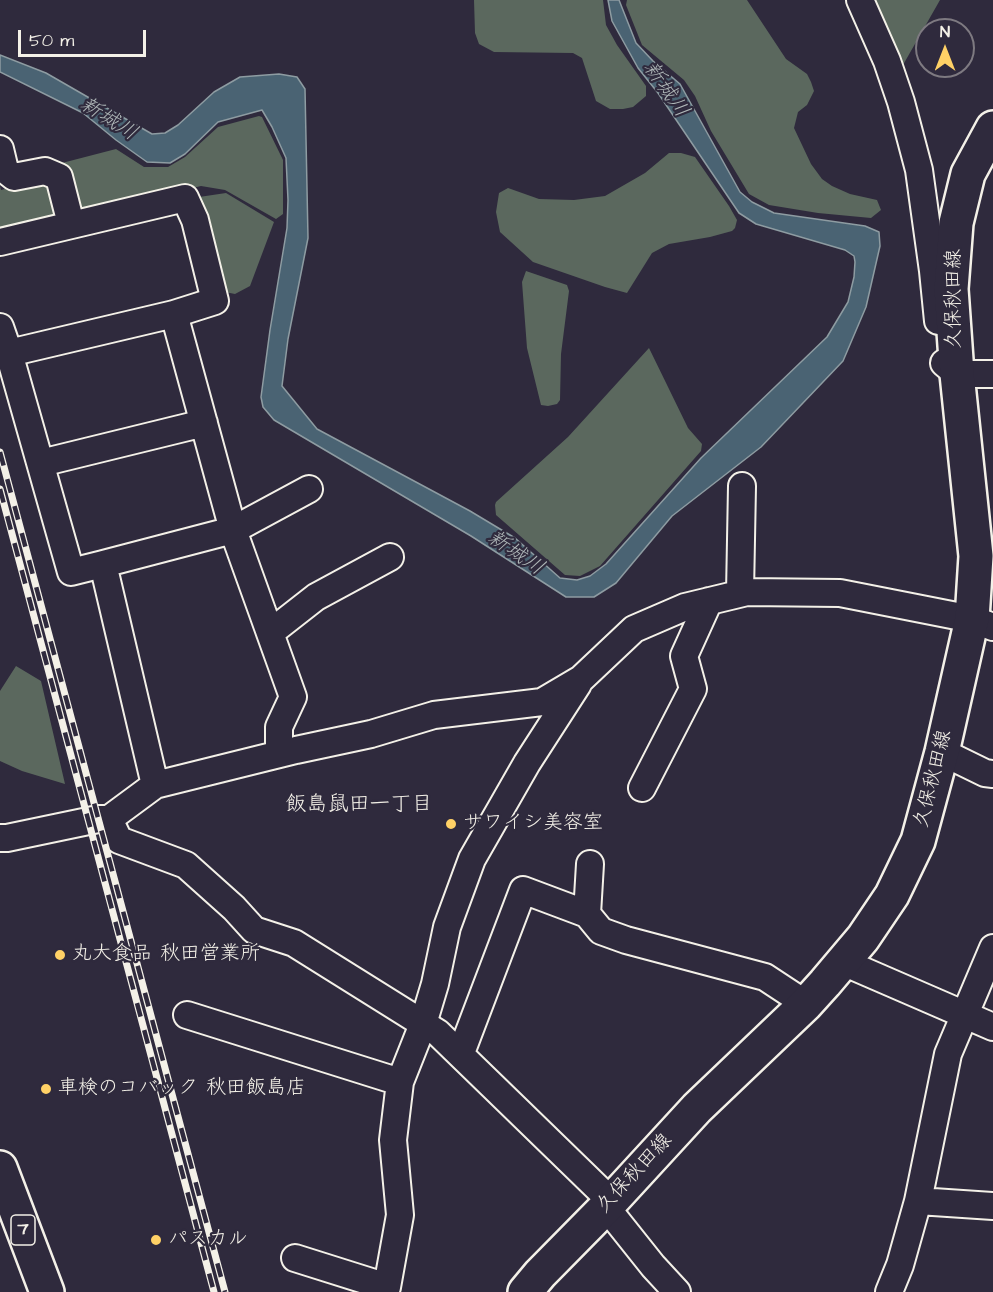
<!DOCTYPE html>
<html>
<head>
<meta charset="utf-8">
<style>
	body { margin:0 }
	#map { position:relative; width:993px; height:1292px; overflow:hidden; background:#2f2a3d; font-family:"Architects Daughter",sans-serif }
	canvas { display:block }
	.north { position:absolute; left:915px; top:18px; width:60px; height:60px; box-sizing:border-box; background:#2f2a3d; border:2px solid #7e7a81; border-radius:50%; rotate:0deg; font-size:16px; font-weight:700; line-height:24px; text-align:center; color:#f4f1e8 }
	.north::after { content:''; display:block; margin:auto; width:21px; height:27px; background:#ffd166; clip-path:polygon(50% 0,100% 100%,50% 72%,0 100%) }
	.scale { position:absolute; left:18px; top:30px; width:128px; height:27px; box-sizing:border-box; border:3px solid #f4f1e8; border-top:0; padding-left:8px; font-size:18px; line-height:21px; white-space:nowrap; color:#f4f1e8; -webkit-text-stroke:4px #2f2a3d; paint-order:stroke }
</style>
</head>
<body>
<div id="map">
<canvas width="993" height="1292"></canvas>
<div class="north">N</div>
<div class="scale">50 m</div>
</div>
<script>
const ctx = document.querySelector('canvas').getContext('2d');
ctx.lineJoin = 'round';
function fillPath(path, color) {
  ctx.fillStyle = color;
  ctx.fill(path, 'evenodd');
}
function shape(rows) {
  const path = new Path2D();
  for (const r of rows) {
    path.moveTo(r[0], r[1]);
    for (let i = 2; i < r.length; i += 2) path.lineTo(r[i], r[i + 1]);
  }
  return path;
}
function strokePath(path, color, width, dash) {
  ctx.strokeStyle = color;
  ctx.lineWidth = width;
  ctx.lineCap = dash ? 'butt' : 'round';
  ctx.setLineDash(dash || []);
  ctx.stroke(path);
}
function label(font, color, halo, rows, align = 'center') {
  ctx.font = font + ' "Architects Daughter","Klee One",sans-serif';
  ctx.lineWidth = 4.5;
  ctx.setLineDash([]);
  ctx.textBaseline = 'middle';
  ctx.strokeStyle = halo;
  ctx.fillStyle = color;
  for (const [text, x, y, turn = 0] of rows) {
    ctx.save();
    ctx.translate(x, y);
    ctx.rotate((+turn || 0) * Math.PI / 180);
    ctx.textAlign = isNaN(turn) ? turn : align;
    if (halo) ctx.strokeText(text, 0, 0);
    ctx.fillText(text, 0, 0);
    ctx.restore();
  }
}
fillPath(shape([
	[474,0,603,0,606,25,617,45,646,86,646,96,633,107,623,109,610,109,596,101,582,58,573,53,494,52,479,44,475,33],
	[627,0,747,0,786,59,807,74,811,82,814,91,807,105,798,112,794,128,811,164,822,179,832,186,850,194,877,200,881,210,871,218,818,213,769,205,749,194,711,131,695,96,684,80,642,45,626,5],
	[871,0,940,0,899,72],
	[259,116,262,117,283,160,283,214,276,219,225,190,201,186,83,215,72,205,62,163,116,149,144,167,168,167,185,157,218,127],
	[669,153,681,153,695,157,729,206,737,220,735,228,732,231,710,237,669,244,652,253,627,293,605,287,533,262,500,232,496,212,499,193,508,188,539,199,574,200,605,196,645,173],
	[42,179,53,186,59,211,50,220,0,232,0,186,1,190],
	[226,193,274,222,250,286,235,294,225,292,198,206,199,197],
	[526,271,567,285,569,291,561,354,560,400,557,404,548,406,541,405,527,348,522,282],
	[649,348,688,428,702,444,701,451,600,566,580,576,565,575,496,515,495,505,496,502,568,437],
	[16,666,41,681,65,784,22,771,0,761,0,691]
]), '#5b685e');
const water = shape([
	[608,0,619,0,636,43,653,61,680,84,740,192,752,202,774,213,865,226,879,232,880,246,866,307,843,361,761,447,672,516,616,583,594,597,566,597,471,536,274,420,263,407,261,397,270,330,287,228,288,200,286,158,272,127,262,110,218,122,185,154,170,163,147,162,116,140,83,113,0,72,0,55,46,73,152,134,165,133,178,125,214,92,240,77,279,74,297,77,305,89,308,238,288,339,282,386,317,429,470,511,515,538,560,578,577,580,590,576,606,564,701,458,827,337,848,302,854,277,855,262,854,256,845,250,756,224,739,213,658,93,638,68,612,21,608,0]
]);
fillPath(water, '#4a6373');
strokePath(water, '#8e9ca2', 1.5);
const minor = shape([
	[860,0,887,61,901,102,919,170,933,271,938,321],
	[0,149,5,170,14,177,45,171,59,177,71,224],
	[0,242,185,198,195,220,215,301,174,314,9,353],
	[174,314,233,530,293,697,279,727,279,754],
	[0,327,9,353,71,572,103,564],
	[944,363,957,374,993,374],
	[41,463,204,423],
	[740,593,742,486],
	[270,633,316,597,390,557],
	[942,752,985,773,993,774],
	[155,785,103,564,233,530,309,489],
	[642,788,693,689,684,656,709,601],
	[109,819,119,840,186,865,234,908,254,930,294,943,438,1033,611,1201],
	[0,838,7,838,98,819,109,819,155,785,296,750,371,734,434,715,542,702,581,679,634,629,685,607,747,592,840,593,972,619,993,627],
	[587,914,590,864],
	[843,962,993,1027],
	[187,1015,400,1082],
	[461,1053,523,890,587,914,601,931,626,940,765,977,806,1004],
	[918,1201,993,1206],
	[606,1207,653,1266,677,1292],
	[295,1258,387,1287,400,1215,393,1140,400,1082,423,1024,435,984,447,927,472,859,527,763,578,684],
	[889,1292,900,1265,918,1201,948,1054,993,948]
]);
const major = shape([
	[525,1292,540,1274,606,1207,697,1108,806,1004,825,983,863,938,892,895,918,841,942,752,972,619,976,556,957,374,951,289,956,223,968,174,993,128]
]);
const highway = shape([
	[0,1168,47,1292]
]);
strokePath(minor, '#f4f1e8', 30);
strokePath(major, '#f4f1e8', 38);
strokePath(highway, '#f4f1e8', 38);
strokePath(minor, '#2f2a3d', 26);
strokePath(major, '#2f2a3d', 33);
strokePath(highway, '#2f2a3d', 33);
const rail = shape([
	[0,452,225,1292],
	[0,489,214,1292]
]);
strokePath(rail, '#f4f1e8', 7);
strokePath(rail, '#2f2a3d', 4.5, [14]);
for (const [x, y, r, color] of [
	[451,824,6,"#ffd166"],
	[60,955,6,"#ffd166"],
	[46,1089,6,"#ffd166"],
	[156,1240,6,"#ffd166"]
]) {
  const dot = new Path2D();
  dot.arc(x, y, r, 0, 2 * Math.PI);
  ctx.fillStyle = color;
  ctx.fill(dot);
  strokePath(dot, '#2f2a3d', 2);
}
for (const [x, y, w] of [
	[23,1230,24]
]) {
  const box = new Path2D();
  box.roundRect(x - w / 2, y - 15, w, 30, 4.5);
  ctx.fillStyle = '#2f2a3d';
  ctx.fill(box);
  strokePath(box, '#f4f1e8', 1.5);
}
label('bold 18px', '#f4f1e8', null, [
	["7",23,1230]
]);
label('20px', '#f4f1e8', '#2f2a3d', [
	["久保秋田線",955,299,-90],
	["久保秋田線",934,779,-76],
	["久保秋田線",635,1174,-47]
]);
label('20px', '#f4f1e8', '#2f2a3d', [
	["サワイシ美容室",463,824],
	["丸大食品 秋田営業所",72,955],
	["車検のコバック 秋田飯島店",58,1089],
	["パスカル",168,1240]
], 'left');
label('italic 21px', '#b0b8b9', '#2f2a3d', [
	["新城川",665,90,55],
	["新城川",108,120,32],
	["新城川",515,554,34]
]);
label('21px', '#f4f1e8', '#2f2a3d', [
	["飯島鼠田一丁目",359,806]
]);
</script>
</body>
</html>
